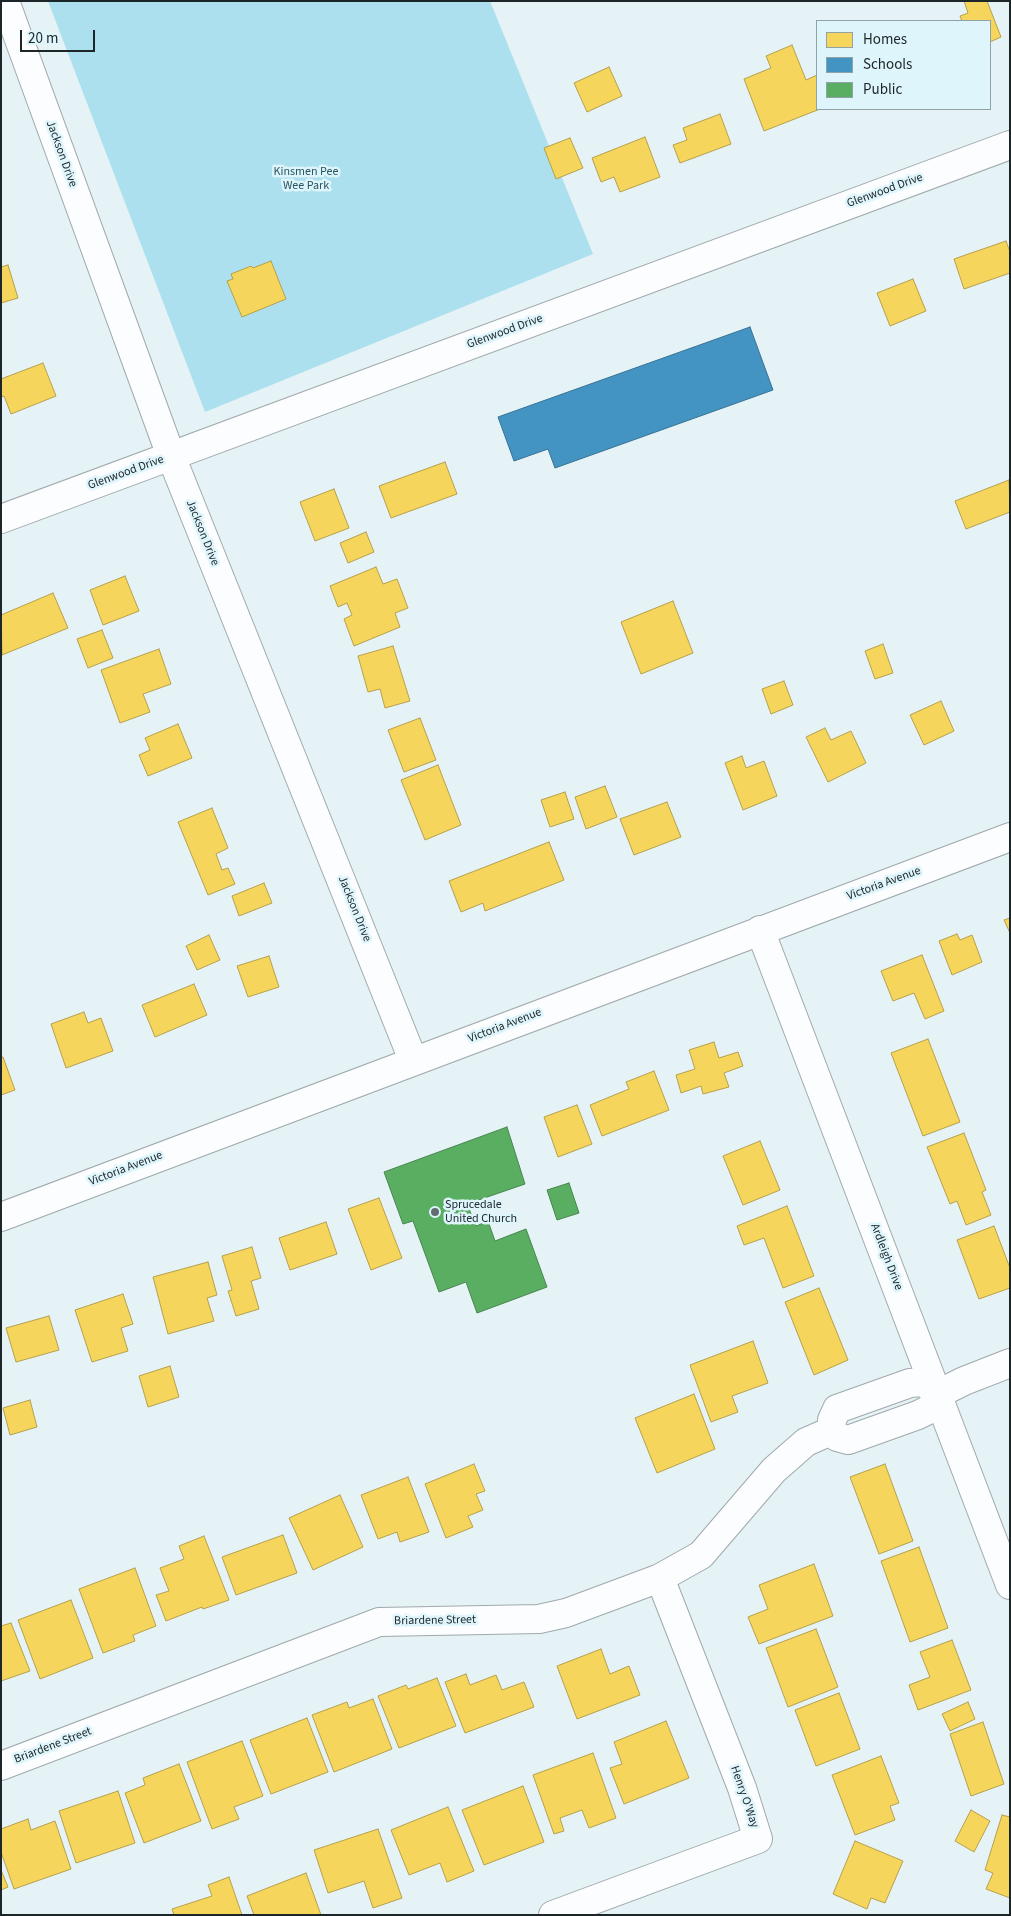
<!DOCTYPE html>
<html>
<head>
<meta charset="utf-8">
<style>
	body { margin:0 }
	#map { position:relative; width:1011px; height:1916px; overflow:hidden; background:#e5f2f6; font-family:"Source Sans 3",sans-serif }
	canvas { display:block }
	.frame { position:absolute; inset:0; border:2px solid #1c2527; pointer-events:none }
	.legend { position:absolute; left:816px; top:20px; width:175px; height:90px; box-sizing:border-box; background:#dff5fc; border:1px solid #91a2a7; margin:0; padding:6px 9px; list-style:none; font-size:15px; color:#1c2527 }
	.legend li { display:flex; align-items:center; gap:10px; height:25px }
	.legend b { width:25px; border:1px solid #91a2a7 }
	.scale { position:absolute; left:20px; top:30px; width:75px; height:22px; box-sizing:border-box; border:2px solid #1c2527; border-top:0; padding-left:6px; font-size:15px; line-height:18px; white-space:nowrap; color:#1c2527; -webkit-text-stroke:4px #dff5fc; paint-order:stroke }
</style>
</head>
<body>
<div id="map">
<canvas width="1011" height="1916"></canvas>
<div class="frame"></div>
<ul class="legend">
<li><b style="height:14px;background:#f6d55c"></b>Homes</li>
<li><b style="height:14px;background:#4393c3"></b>Schools</li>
<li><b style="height:14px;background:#5aae61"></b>Public</li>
</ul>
<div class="scale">20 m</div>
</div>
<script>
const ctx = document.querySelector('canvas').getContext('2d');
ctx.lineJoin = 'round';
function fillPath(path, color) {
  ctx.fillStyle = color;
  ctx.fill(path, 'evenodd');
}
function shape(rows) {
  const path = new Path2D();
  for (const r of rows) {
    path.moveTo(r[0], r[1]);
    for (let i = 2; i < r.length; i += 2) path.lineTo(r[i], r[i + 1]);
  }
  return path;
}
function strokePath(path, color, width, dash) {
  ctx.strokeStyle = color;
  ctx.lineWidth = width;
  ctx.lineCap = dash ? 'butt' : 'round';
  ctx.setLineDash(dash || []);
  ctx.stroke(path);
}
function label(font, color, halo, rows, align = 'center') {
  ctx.font = font + ' "Source Sans 3",sans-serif';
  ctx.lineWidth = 5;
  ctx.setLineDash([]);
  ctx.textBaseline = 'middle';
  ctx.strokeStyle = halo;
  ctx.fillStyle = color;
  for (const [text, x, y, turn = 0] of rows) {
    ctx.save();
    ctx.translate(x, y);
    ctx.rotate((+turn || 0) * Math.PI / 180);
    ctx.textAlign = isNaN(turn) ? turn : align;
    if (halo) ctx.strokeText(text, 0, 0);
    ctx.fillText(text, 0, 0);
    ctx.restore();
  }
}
fillPath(shape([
	[48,1,490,1,593,254,205,412]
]), '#ade0ee');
const homes = shape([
	[964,1,987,1,1001,37,990,42,990,21,962,21,960,16,968,13,964,1],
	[792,45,806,80,817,75,817,109,820,109,764,131,744,79,771,68,766,56,792,45],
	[609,67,622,96,587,112,574,83,609,67],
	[720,114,731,144,680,163,673,145,687,140,683,128,720,114],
	[645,137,660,177,620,192,614,177,601,182,592,158,645,137],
	[570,138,583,168,556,179,544,148,570,138],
	[1006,241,1010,252,1010,273,964,289,954,259,1006,241],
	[271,261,286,299,242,317,227,281,233,279,231,274,251,266,253,268,271,261],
	[8,265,18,298,1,303,1,267,8,265],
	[913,279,926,311,890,326,877,293,913,279],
	[43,363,56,396,11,414,4,396,1,397,1,379,43,363],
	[445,462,457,494,391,518,379,486,445,462],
	[1009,480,1010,512,966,529,955,501,1009,480],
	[334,489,349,528,315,541,300,502,334,489],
	[366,532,374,552,348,563,340,543,366,532],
	[376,567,383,584,397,579,408,608,395,613,400,627,354,646,344,619,352,615,347,603,338,607,330,586,376,567],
	[125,576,139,611,103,625,90,590,125,576],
	[53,593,68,628,2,655,1,615,53,593],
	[673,601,693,653,641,674,621,622,673,601],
	[102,630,113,658,88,668,77,639,102,630],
	[883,644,893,673,875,679,865,651,883,644],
	[393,646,410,701,385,708,380,689,368,692,358,656,393,646],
	[159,649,171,684,143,694,150,712,120,723,101,670,159,649],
	[784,681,793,705,771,714,762,689,784,681],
	[941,701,954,731,924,745,910,715,941,701],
	[420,718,436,760,404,772,388,730,420,718],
	[178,724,192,758,148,776,139,755,150,750,145,738,178,724],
	[825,728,831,740,851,731,866,763,828,782,806,737,825,728],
	[742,756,746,768,764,761,777,796,743,810,725,763,742,756],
	[438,765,461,825,425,840,401,780,438,765],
	[605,786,617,817,586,829,575,797,605,786],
	[565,792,574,819,550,827,541,800,565,792],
	[667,802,681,837,634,855,620,819,667,802],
	[212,808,228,848,216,854,222,870,228,868,235,884,208,895,178,822,212,808],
	[549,842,564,880,485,911,483,903,461,912,449,881,549,842],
	[264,883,272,903,239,916,232,896,264,883],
	[1010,918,1010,933,1004,920,1010,918],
	[957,934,960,940,972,935,982,962,952,975,939,941,957,934],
	[209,935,220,960,197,970,186,946,209,935],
	[922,955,944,1011,925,1019,914,993,893,1001,881,971,922,955],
	[269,956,279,987,248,997,237,966,269,956],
	[194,984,207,1015,155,1037,142,1005,194,984],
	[84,1012,88,1023,101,1018,113,1051,66,1068,51,1024,84,1012],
	[928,1039,960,1122,923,1136,891,1053,928,1039],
	[714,1042,719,1058,738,1052,743,1066,724,1073,729,1087,703,1094,701,1086,681,1093,676,1075,695,1069,689,1050,714,1042],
	[1,1057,3,1057,15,1090,1,1095,1,1057],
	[654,1071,669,1110,602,1136,590,1105,629,1089,626,1082,654,1071],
	[577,1105,592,1144,558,1157,544,1117,577,1105],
	[964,1133,986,1190,982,1192,991,1215,966,1225,957,1201,950,1204,927,1147,964,1133],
	[760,1141,780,1190,743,1205,723,1156,760,1141],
	[379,1198,402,1258,371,1270,348,1209,379,1198],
	[787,1206,814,1276,783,1288,764,1238,744,1245,737,1226,787,1206],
	[326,1222,337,1254,290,1270,279,1238,326,1222],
	[994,1226,1010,1268,1010,1288,979,1299,957,1240,994,1226],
	[252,1247,261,1278,251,1281,259,1309,236,1316,228,1291,232,1290,222,1256,252,1247],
	[208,1262,217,1295,207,1298,214,1321,168,1334,153,1277,208,1262],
	[819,1288,848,1360,814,1375,785,1302,819,1288],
	[123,1294,133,1324,121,1328,128,1351,92,1362,75,1310,123,1294],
	[49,1316,59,1350,16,1362,6,1328,49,1316],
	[753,1341,768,1383,732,1396,738,1412,711,1422,690,1365,753,1341],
	[170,1366,179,1397,148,1407,139,1376,170,1366],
	[694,1394,715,1449,657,1473,635,1418,694,1394],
	[30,1400,37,1427,10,1435,3,1408,30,1400],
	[474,1464,485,1491,476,1494,483,1510,468,1516,473,1527,446,1538,425,1484,474,1464],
	[885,1464,913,1541,879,1554,850,1477,885,1464],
	[408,1477,429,1532,400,1542,397,1532,378,1539,361,1495,408,1477],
	[340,1495,363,1547,313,1570,289,1518,340,1495],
	[283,1535,297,1573,236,1595,222,1557,283,1535],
	[204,1536,229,1600,203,1609,202,1607,166,1621,156,1595,169,1591,160,1568,184,1559,179,1546,204,1536],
	[919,1547,948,1628,910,1642,881,1561,919,1547],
	[814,1564,833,1616,759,1644,748,1617,768,1609,759,1585,814,1564],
	[135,1568,156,1626,133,1635,135,1641,103,1653,79,1589,135,1568],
	[71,1600,93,1658,40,1679,18,1620,71,1600],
	[11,1623,30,1671,1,1681,1,1626,11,1623],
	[816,1629,838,1687,788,1707,766,1648,816,1629],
	[952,1640,971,1690,918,1710,909,1685,930,1677,920,1652,952,1640],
	[601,1649,610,1674,629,1666,640,1695,577,1719,557,1666,601,1649],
	[466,1674,470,1685,496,1675,502,1690,524,1682,534,1707,465,1733,445,1682,466,1674],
	[437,1678,456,1726,399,1748,378,1696,406,1685,408,1689,437,1678],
	[839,1693,860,1749,816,1766,795,1710,839,1693],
	[373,1699,392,1749,334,1772,312,1715,347,1702,349,1708,373,1699],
	[968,1702,975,1719,950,1731,942,1714,968,1702],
	[307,1718,328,1772,271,1794,250,1740,307,1718],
	[666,1721,689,1778,624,1804,610,1768,622,1764,614,1742,666,1721],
	[983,1722,1004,1784,971,1796,950,1734,983,1722],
	[242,1741,263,1796,234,1807,239,1819,212,1829,187,1762,242,1741],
	[593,1753,616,1818,589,1828,582,1810,560,1818,564,1831,554,1834,533,1775,593,1753],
	[881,1756,899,1803,890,1806,895,1820,855,1835,832,1775,881,1756],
	[179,1764,201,1821,144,1843,125,1793,145,1785,143,1778,179,1764],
	[523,1786,544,1842,484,1865,462,1810,523,1786],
	[118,1791,135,1843,76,1863,59,1811,118,1791],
	[448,1807,474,1871,447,1882,440,1863,409,1875,391,1830,448,1807],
	[971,1810,990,1821,974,1852,955,1841,971,1810],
	[1002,1815,1010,1817,1010,1898,986,1889,993,1873,985,1870,1002,1815],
	[28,1819,31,1830,55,1821,71,1869,14,1889,1,1852,1,1829,28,1819],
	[378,1829,402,1898,373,1908,364,1881,328,1893,314,1850,378,1829],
	[855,1841,903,1861,885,1903,871,1898,867,1909,833,1894,855,1841],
	[1,1870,8,1887,1,1890,1,1870],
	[306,1873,321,1915,254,1915,247,1896,306,1873],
	[229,1877,242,1915,174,1915,172,1909,212,1896,208,1885,229,1877]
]);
fillPath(homes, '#f6d55c');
strokePath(homes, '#b5a04c', 1);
const schools = shape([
	[750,327,773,390,555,468,548,449,514,461,498,417,750,327]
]);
fillPath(schools, '#4393c3');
strokePath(schools, '#377294', 1);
const public = shape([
	[507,1127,525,1184,467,1204,476,1226,488,1221,495,1241,526,1229,547,1287,477,1313,466,1282,439,1292,413,1221,403,1224,384,1172,507,1127],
	[569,1183,579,1213,557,1220,547,1190,569,1183]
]);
fillPath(public, '#5aae61');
strokePath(public, '#478550', 1);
const minor = shape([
	[5,1,171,456,413,1060],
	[1,519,1010,145],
	[760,930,1010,1585],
	[1,1217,1010,837],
	[938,1394,964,1381,1010,1363],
	[831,1431,832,1420,837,1409,910,1383,922,1382,931,1387,938,1394],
	[831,1431,837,1437,848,1440,918,1415,928,1410,934,1404,938,1394],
	[1,1766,379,1622,539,1619,566,1613,660,1578,701,1555,774,1470,806,1442,831,1431],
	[553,1915,758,1839,742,1788,660,1578]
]);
strokePath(minor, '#a0a9ac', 30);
strokePath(minor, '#fbfdfe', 28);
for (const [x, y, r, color] of [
	[435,1212,5,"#626d6f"]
]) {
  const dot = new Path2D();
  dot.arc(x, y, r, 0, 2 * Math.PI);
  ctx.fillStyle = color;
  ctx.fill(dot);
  strokePath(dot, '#dff5fc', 2);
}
label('12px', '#1c2527', '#dff5fc', [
	["Jackson Drive",61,154,70],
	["Glenwood Drive",885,191,-20],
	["Glenwood Drive",505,332,-20],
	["Glenwood Drive",126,473,-20],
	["Jackson Drive",202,533,68],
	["Victoria Avenue",884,884,-20],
	["Jackson Drive",354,909,68],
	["Victoria Avenue",505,1026,-21],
	["Victoria Avenue",126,1169,-21],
	["Ardleigh Drive",886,1257,69],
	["Briardene Street",435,1621,-1],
	["Briardene Street",53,1746,-21],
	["Henry O'Way",744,1797,71]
]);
label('12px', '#295663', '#dff5fc', [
	["Kinsmen Pee",306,172],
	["Wee Park",306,186]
]);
label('12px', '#1c2527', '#dff5fc', [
	["Sprucedale",445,1205],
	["United Church",445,1219]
], 'left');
</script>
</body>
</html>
